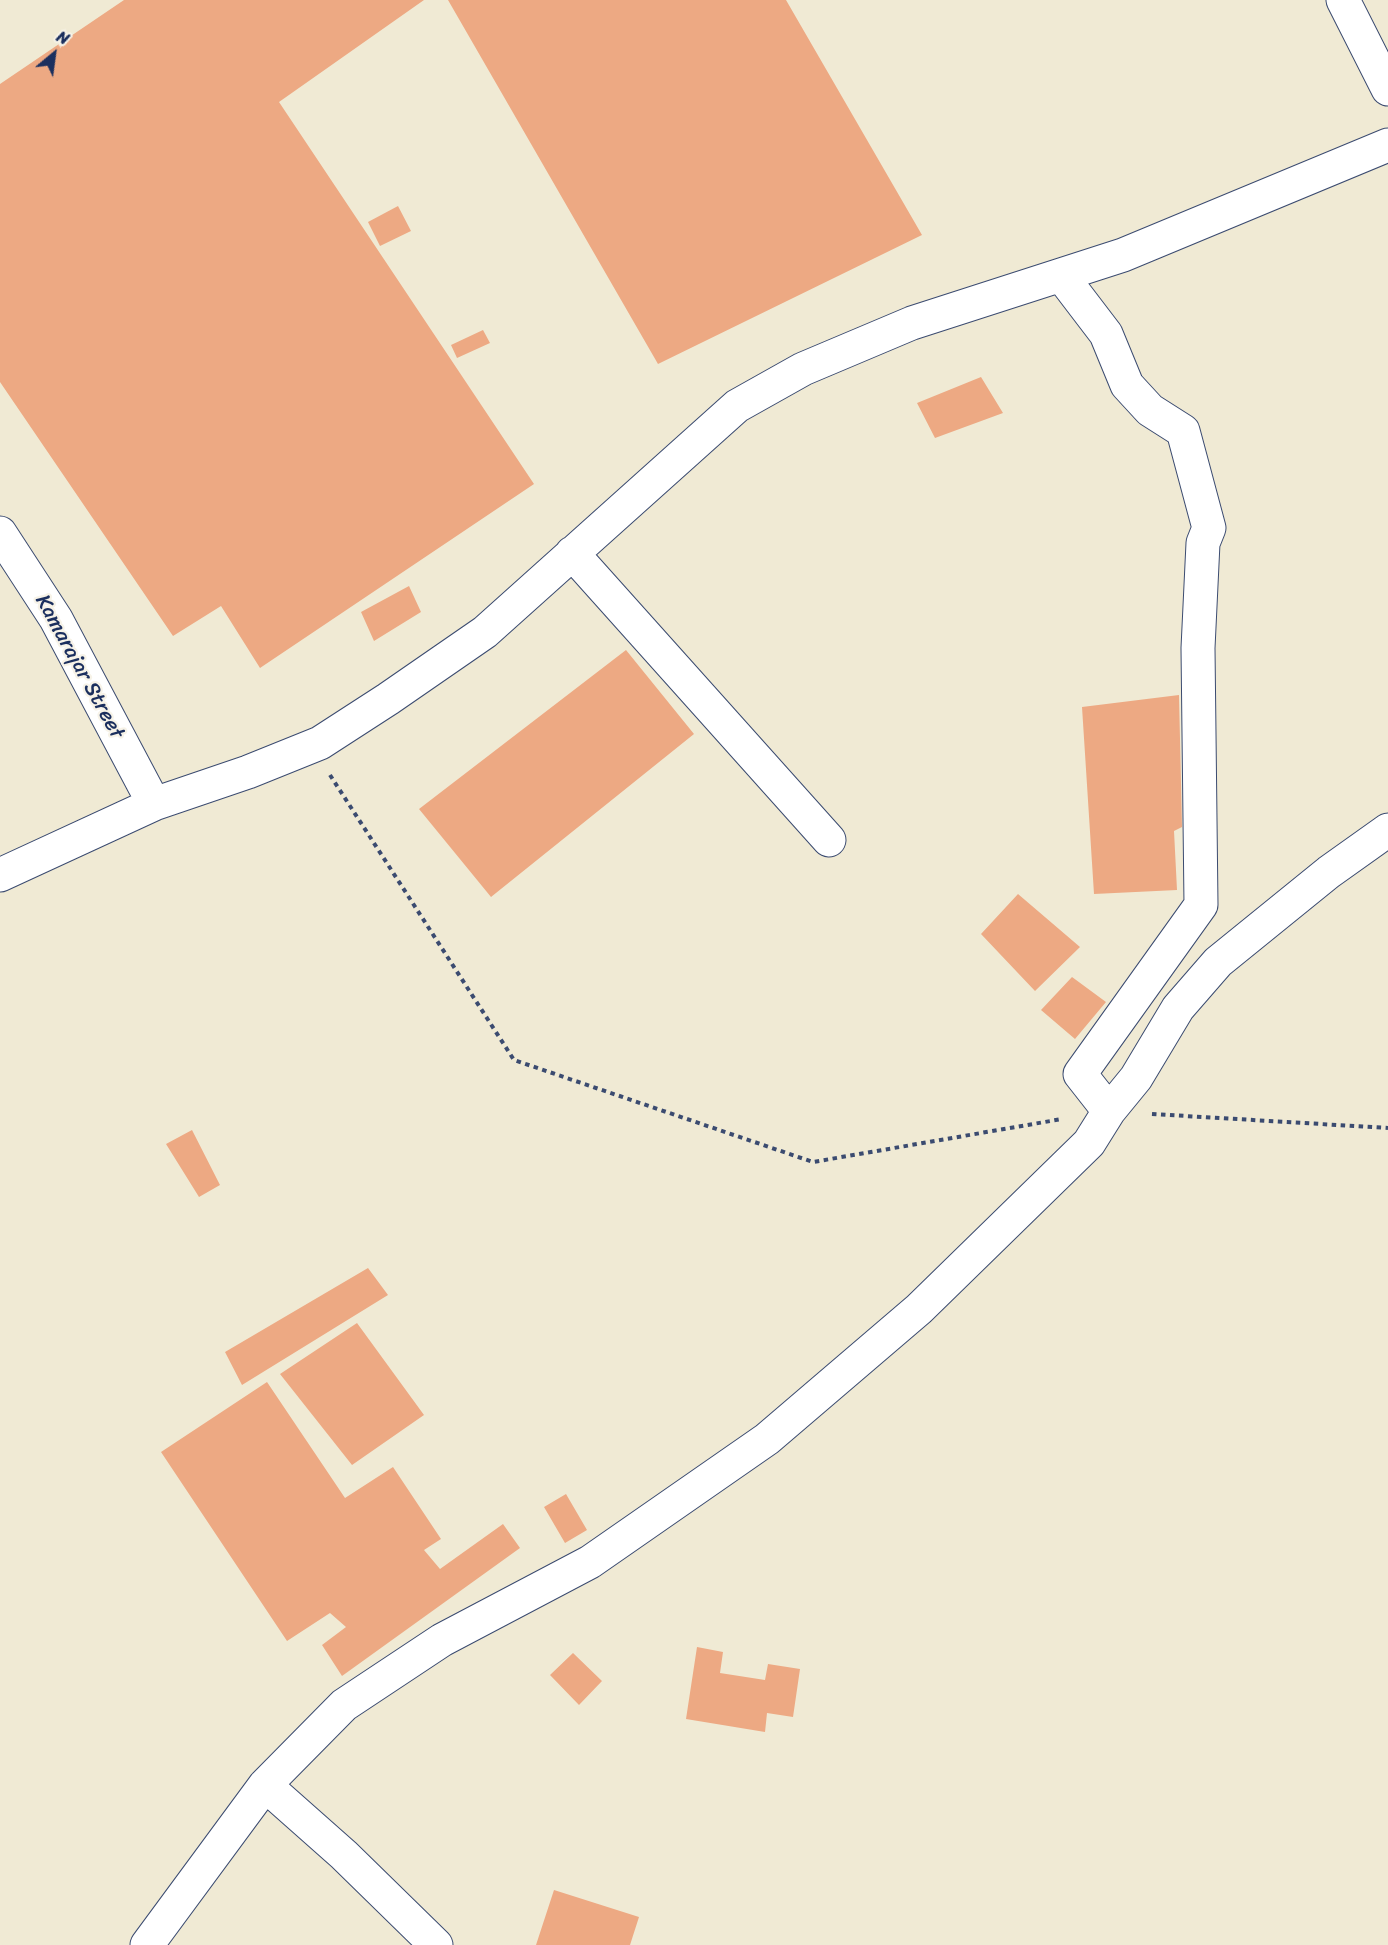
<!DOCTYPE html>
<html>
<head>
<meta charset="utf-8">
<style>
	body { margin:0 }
	#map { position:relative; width:1388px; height:1945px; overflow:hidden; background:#f0ead4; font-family:Sriracha,sans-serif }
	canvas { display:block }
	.north { position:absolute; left:24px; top:24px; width:60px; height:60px; -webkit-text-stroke:4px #f7f3e8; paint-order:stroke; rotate:29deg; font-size:16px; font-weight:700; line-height:24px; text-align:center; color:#1b2f5e }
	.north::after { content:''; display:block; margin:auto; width:21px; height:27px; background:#1b2f5e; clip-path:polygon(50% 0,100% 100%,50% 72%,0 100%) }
</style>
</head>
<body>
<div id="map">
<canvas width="1388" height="1945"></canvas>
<div class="north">N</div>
</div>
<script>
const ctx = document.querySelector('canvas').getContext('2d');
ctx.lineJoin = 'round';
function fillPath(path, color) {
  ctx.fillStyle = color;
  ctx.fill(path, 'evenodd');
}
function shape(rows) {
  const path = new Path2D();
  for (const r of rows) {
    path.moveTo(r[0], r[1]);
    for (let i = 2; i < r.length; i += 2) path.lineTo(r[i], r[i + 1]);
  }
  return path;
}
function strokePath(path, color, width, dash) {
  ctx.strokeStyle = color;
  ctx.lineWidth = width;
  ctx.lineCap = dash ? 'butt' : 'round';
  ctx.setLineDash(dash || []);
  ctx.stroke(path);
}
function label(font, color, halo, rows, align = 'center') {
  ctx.font = font + ' Sriracha,sans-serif';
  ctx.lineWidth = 4.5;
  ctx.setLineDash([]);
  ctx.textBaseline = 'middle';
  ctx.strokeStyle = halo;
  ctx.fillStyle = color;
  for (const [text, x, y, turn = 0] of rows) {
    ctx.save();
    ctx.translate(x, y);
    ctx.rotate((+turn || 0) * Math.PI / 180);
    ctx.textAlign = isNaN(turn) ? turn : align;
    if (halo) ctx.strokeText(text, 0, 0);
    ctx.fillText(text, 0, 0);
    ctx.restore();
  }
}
fillPath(shape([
	[124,0,424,0,279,102,534,484,260,668,221,606,173,636,0,382,0,84],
	[448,0,786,0,922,235,658,364],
	[398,206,411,231,380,246,368,222],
	[483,330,490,343,457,358,451,345],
	[981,377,1003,413,935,438,917,403],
	[409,586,421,612,374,641,361,612],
	[626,650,694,734,491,897,419,809],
	[1179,695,1182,827,1174,831,1177,890,1094,894,1082,707],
	[1018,894,1080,947,1035,991,981,934],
	[1072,977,1106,1002,1075,1039,1041,1010],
	[192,1130,220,1185,199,1197,166,1144],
	[368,1268,388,1295,242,1385,225,1352],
	[357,1323,424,1415,352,1465,280,1374],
	[267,1382,345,1498,393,1467,441,1539,424,1550,440,1569,503,1524,520,1548,342,1676,322,1645,346,1627,330,1613,287,1641,161,1452],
	[566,1494,587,1530,565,1543,544,1507],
	[697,1647,723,1652,720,1673,765,1680,768,1664,800,1669,793,1717,767,1713,765,1732,686,1719],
	[573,1653,602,1681,579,1705,550,1675],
	[554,1890,639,1917,630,1945,536,1945]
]), '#eda983');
const minor = shape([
	[1343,0,1388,89],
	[1061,275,1106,334,1127,385,1150,410,1183,431,1209,528,1203,543,1198,648,1201,905,1080,1074,1109,1111],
	[0,533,56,619,154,804],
	[572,553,829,840],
	[0,875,154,804,248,772,320,743,388,699,485,632,737,406,803,369,912,323,1123,255,1388,145],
	[265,1785,344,1855,436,1945],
	[147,1945,265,1785,344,1705,442,1640,590,1562,767,1439,919,1309,1089,1143,1109,1111,1136,1078,1178,1008,1218,962,1329,872,1388,830]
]);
strokePath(minor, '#3b4b70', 35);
strokePath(shape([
	[330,775,514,1060,813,1162,1062,1119],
	[1152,1114,1388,1128]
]), '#3b4b70', 4, [4.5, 4.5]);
strokePath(minor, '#fff', 33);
label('21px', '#1b2f5e', '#f7f3e8', [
	["Kamarajar Street",79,667,61]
]);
</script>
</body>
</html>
